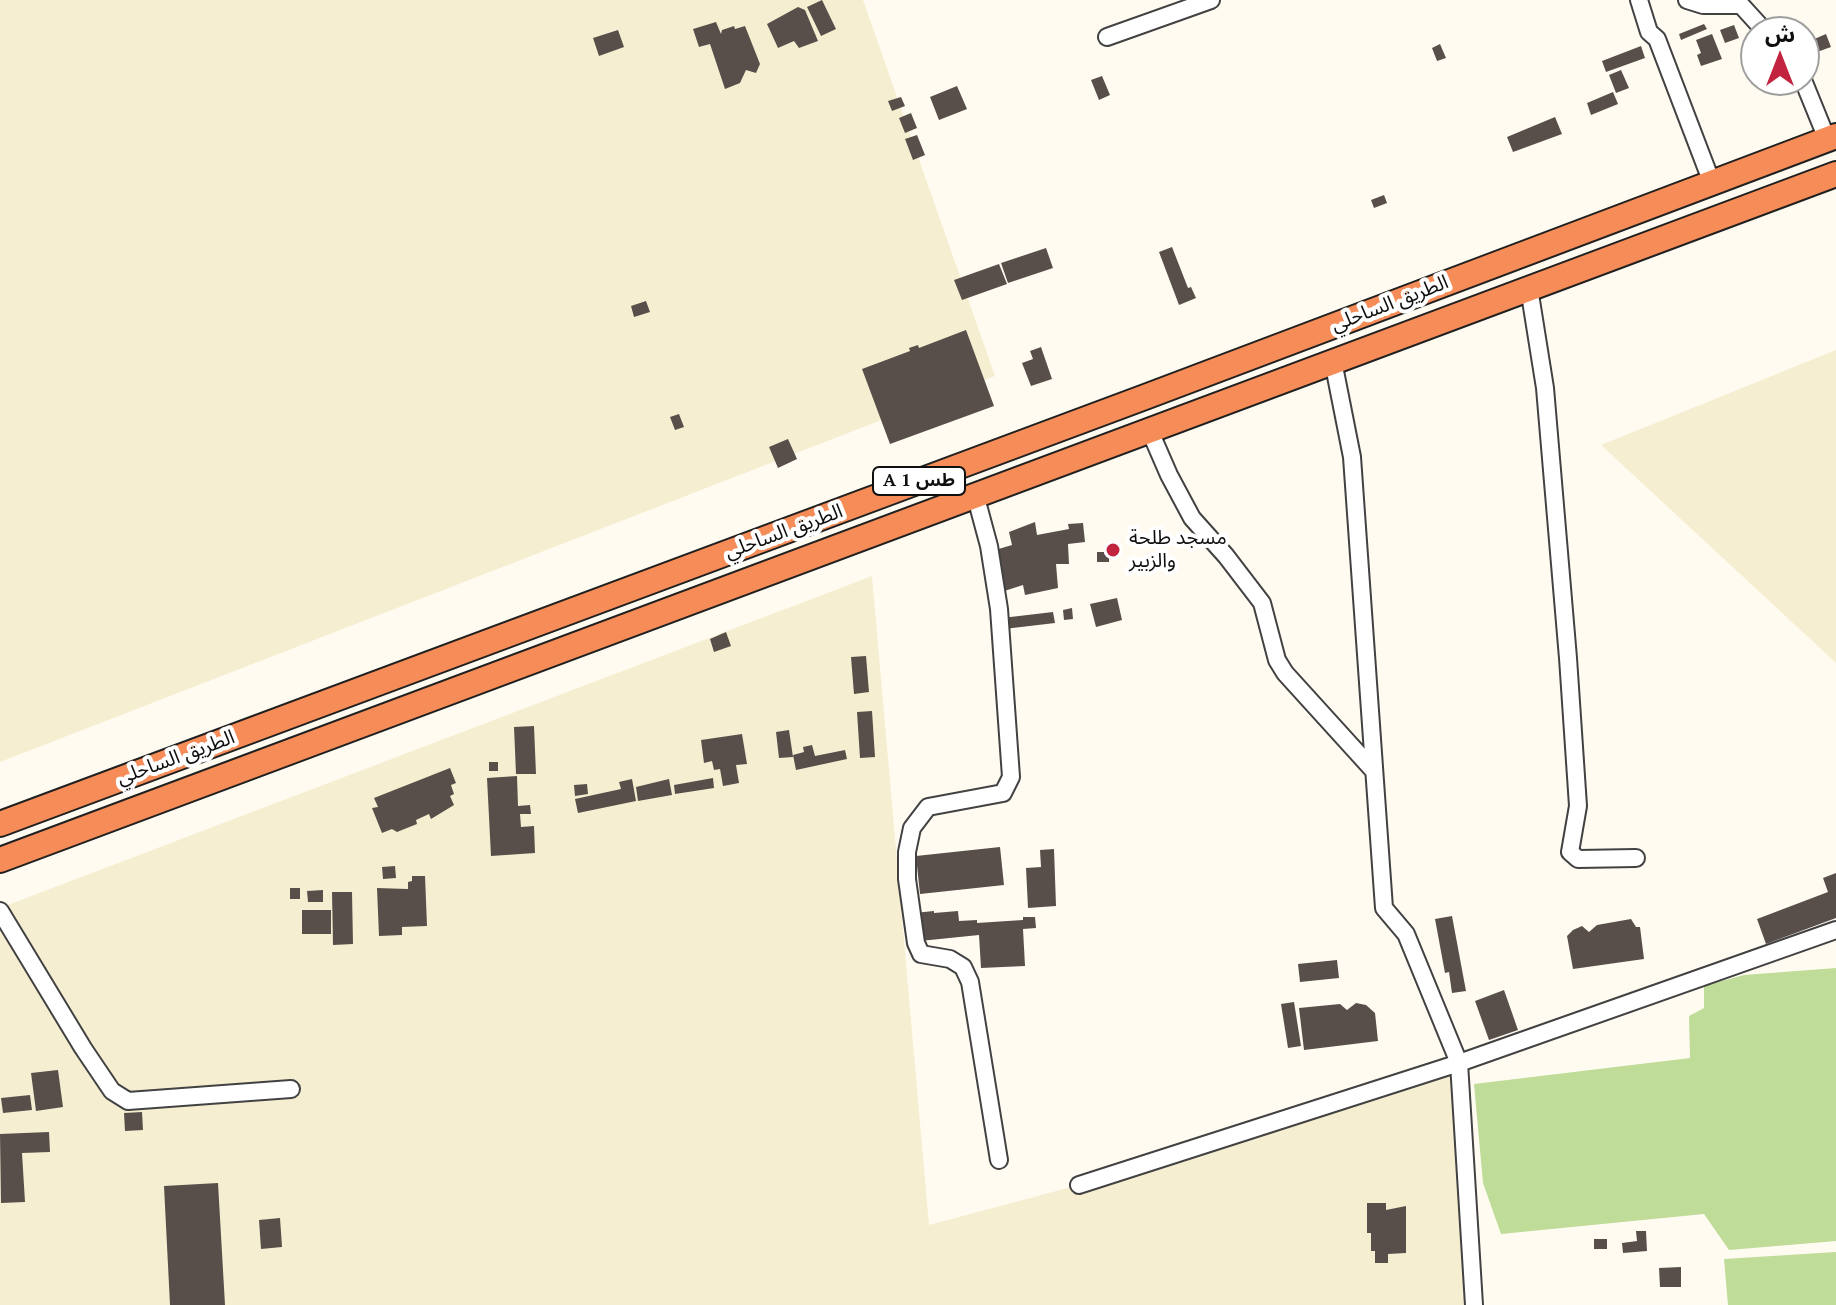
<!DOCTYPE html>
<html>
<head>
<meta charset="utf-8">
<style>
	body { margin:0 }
	#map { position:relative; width:1836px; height:1305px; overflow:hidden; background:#fffbf1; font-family:"PT Serif","Noto Sans Arabic",serif }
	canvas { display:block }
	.north { position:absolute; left:1740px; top:16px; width:80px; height:80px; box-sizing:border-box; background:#fff; border:2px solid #9f9f9f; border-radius:50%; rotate:0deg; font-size:22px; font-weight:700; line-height:32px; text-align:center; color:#0f0f0f }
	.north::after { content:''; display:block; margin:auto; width:28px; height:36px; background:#c2243f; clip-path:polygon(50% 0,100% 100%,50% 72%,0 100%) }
</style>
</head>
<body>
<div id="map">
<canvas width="1836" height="1305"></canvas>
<div class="north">ش</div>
</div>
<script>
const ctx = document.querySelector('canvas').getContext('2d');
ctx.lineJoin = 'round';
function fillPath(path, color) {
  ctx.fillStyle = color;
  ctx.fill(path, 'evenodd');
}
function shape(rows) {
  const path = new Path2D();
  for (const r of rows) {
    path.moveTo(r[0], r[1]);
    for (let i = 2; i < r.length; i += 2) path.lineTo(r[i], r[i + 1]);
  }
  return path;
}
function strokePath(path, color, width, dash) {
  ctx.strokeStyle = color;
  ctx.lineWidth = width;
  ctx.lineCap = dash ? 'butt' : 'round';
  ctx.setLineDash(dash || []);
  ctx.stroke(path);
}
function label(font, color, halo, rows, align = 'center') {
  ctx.font = font + ' "PT Serif","Noto Sans Arabic",serif';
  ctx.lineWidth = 8;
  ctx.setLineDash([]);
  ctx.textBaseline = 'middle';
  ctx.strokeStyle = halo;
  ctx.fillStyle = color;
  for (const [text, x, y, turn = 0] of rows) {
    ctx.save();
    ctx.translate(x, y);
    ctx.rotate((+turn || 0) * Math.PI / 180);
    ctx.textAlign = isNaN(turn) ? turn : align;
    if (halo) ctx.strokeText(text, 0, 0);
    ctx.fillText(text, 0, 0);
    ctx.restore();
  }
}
fillPath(shape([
	[0,0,863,0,995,376,0,762],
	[1836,350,1836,663,1601,445],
	[872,576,929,1225,1079,1185,1459,1063,1477,1305,0,1305,0,908]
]), '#f6eed1');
fillPath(shape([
	[1836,968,1836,1241,1729,1250,1704,1214,1501,1234,1483,1183,1474,1084,1690,1058,1689,1016,1704,1008,1704,986,1744,975],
	[1836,1252,1836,1305,1728,1305,1724,1259]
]), '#bfdc99');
fillPath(shape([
	[822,0,836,29,821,36,807,7],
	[798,7,805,10,818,41,799,48,794,41,778,48,767,24],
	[716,22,721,34,722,30,734,26,735,29,745,26,760,64,756,73,746,70,740,83,725,89,710,44,699,47,693,29],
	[1704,24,1707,29,1681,40,1679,34],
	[1734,25,1739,38,1725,43,1720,30],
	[618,30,624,47,599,56,593,38],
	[1712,34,1722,59,1701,66,1697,55,1701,53,1696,40],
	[1826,34,1831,47,1817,52,1812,40],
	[1440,44,1446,58,1437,61,1432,48],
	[1641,46,1645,58,1606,72,1602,61],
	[1621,70,1629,88,1616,93,1609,75],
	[1102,76,1110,95,1099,100,1091,80],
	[957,86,967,109,939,120,930,97],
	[1613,92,1618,104,1591,115,1587,103],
	[901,97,905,106,892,111,888,101],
	[911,113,917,128,905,133,899,118],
	[1555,117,1562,134,1513,152,1507,137],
	[917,135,925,155,913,160,905,139],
	[1384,195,1387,203,1374,208,1371,200],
	[1172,247,1188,288,1191,287,1196,298,1179,305,1159,252],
	[1046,248,1053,268,1008,283,1001,263],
	[999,264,1007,284,962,300,954,280],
	[646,301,650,312,634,317,631,306],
	[966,330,994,406,890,444,862,369,910,351,909,348,918,345,919,348],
	[1041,347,1052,379,1031,386,1022,363,1033,359,1030,351],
	[679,414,684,427,675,430,670,417],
	[788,439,797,459,778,468,769,447],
	[1035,522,1037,535,1069,529,1068,524,1083,523,1085,542,1068,544,1069,564,1056,564,1058,588,1025,595,1023,585,995,594,985,553,1012,545,1009,532],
	[1097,552,1109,552,1109,562,1097,562],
	[1117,598,1122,620,1096,627,1090,604],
	[1072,608,1073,619,1064,620,1063,610],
	[1053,612,1055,623,1004,629,1002,618],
	[726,632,731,646,714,652,710,639],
	[866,656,869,692,854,694,851,657],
	[872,711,875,757,860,758,857,712],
	[534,726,536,774,516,774,514,727],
	[789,730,793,757,779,758,776,732],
	[742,734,747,764,736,765,739,783,723,786,720,769,714,770,712,761,704,763,701,740],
	[812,745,815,756,845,750,847,759,796,770,793,755,804,752,803,747],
	[489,762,498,762,498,771,489,771],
	[450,768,456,783,451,785,454,794,450,796,454,805,431,819,429,814,416,820,417,824,397,832,392,829,382,833,372,808,378,807,374,798],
	[517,776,518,806,530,805,531,814,520,814,521,827,534,826,535,853,491,856,487,778],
	[713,778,714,788,675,794,674,785],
	[632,779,636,801,578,813,575,799,621,789,619,782],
	[669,779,672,795,638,801,636,787],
	[587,784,588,794,575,796,574,785],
	[1000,847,1004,885,920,894,916,856],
	[1054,849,1056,906,1028,908,1026,868,1041,867,1040,850],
	[395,866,396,878,383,879,382,867],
	[1836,873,1836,918,1766,944,1757,919,1828,892,1823,878],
	[412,876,425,876,427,926,402,927,402,935,379,936,377,888,408,889,408,882,412,881],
	[290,888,300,888,300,899,290,899],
	[323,890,323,902,308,902,307,891],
	[332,892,352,892,353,944,333,945],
	[302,910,331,910,331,934,302,934],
	[934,911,934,913,958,911,959,921,977,920,977,923,1023,920,1023,917,1035,917,1036,928,1023,929,1025,966,981,968,979,935,910,942,914,913],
	[1452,916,1466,991,1452,993,1449,972,1445,973,1435,919],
	[1631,919,1636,927,1640,927,1644,959,1573,969,1567,936,1573,930,1582,926,1589,932,1597,925],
	[1337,960,1339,978,1300,982,1298,964],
	[1504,990,1518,1030,1489,1040,1475,1001],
	[1294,1002,1301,1046,1288,1048,1281,1004],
	[1356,1003,1366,1005,1375,1013,1378,1041,1304,1050,1299,1008,1340,1004,1347,1010],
	[58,1070,63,1107,36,1111,31,1073],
	[30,1095,32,1110,3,1113,1,1098],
	[142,1112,143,1130,125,1131,124,1113],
	[49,1132,50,1152,22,1153,25,1202,1,1203,0,1134],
	[218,1183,225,1305,170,1305,164,1186],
	[1367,1203,1386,1203,1386,1210,1406,1206,1406,1253,1388,1254,1388,1263,1375,1263,1375,1251,1371,1251,1371,1233,1367,1233],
	[280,1218,282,1247,261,1249,259,1220],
	[1636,1231,1646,1231,1647,1251,1623,1253,1622,1243,1637,1241],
	[1594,1239,1607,1239,1607,1249,1594,1249],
	[1681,1267,1681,1287,1660,1287,1659,1268]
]), '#584f4b');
const minor = shape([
	[1639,0,1649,32,1657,39,1712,183],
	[1687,0,1703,5,1741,5,1761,27,1773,32],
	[1107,37,1211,0],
	[1803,80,1827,139],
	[1529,288,1545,388,1568,658,1578,806,1570,852,1578,859,1636,858],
	[1333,361,1352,457,1384,908,1406,934,1459,1063,1474,1305],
	[1149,429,1169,475,1192,518,1226,556,1262,603,1277,660,1285,673,1374,771],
	[975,494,989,546,999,609,1011,777,1003,793,928,807,912,828,907,852,907,879,916,943,921,954,950,959,963,967,970,982,999,1160],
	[0,911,83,1048,112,1091,128,1101,291,1089],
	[1079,1185,1459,1063,1836,930]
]);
const highway = shape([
	[0,824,1145,397,1836,136],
	[0,860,1836,174]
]);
strokePath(minor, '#424242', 20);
strokePath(highway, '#202020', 28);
strokePath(minor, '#fff', 16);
strokePath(highway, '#f68d58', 24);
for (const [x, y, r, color] of [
	[1113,550,8,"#c2243f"]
]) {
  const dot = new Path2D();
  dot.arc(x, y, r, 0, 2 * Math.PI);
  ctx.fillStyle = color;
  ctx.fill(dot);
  strokePath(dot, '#fff', 3);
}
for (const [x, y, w] of [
	[919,481,92]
]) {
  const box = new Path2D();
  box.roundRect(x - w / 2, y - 14, w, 28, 6);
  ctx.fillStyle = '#fff';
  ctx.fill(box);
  strokePath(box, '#0f0f0f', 2);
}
label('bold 18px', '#0f0f0f', null, [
	["A 1 طس",919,481]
]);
label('20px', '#0f0f0f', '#fff', [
	["الطريق الساحلي",1390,304,-21],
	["الطريق الساحلي",784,532,-20],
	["الطريق الساحلي",176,758,-20]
]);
label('20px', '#0f0f0f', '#fff', [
	["مسجد طلحة",1129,538],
	["والزبير",1129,561]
], 'left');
</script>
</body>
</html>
